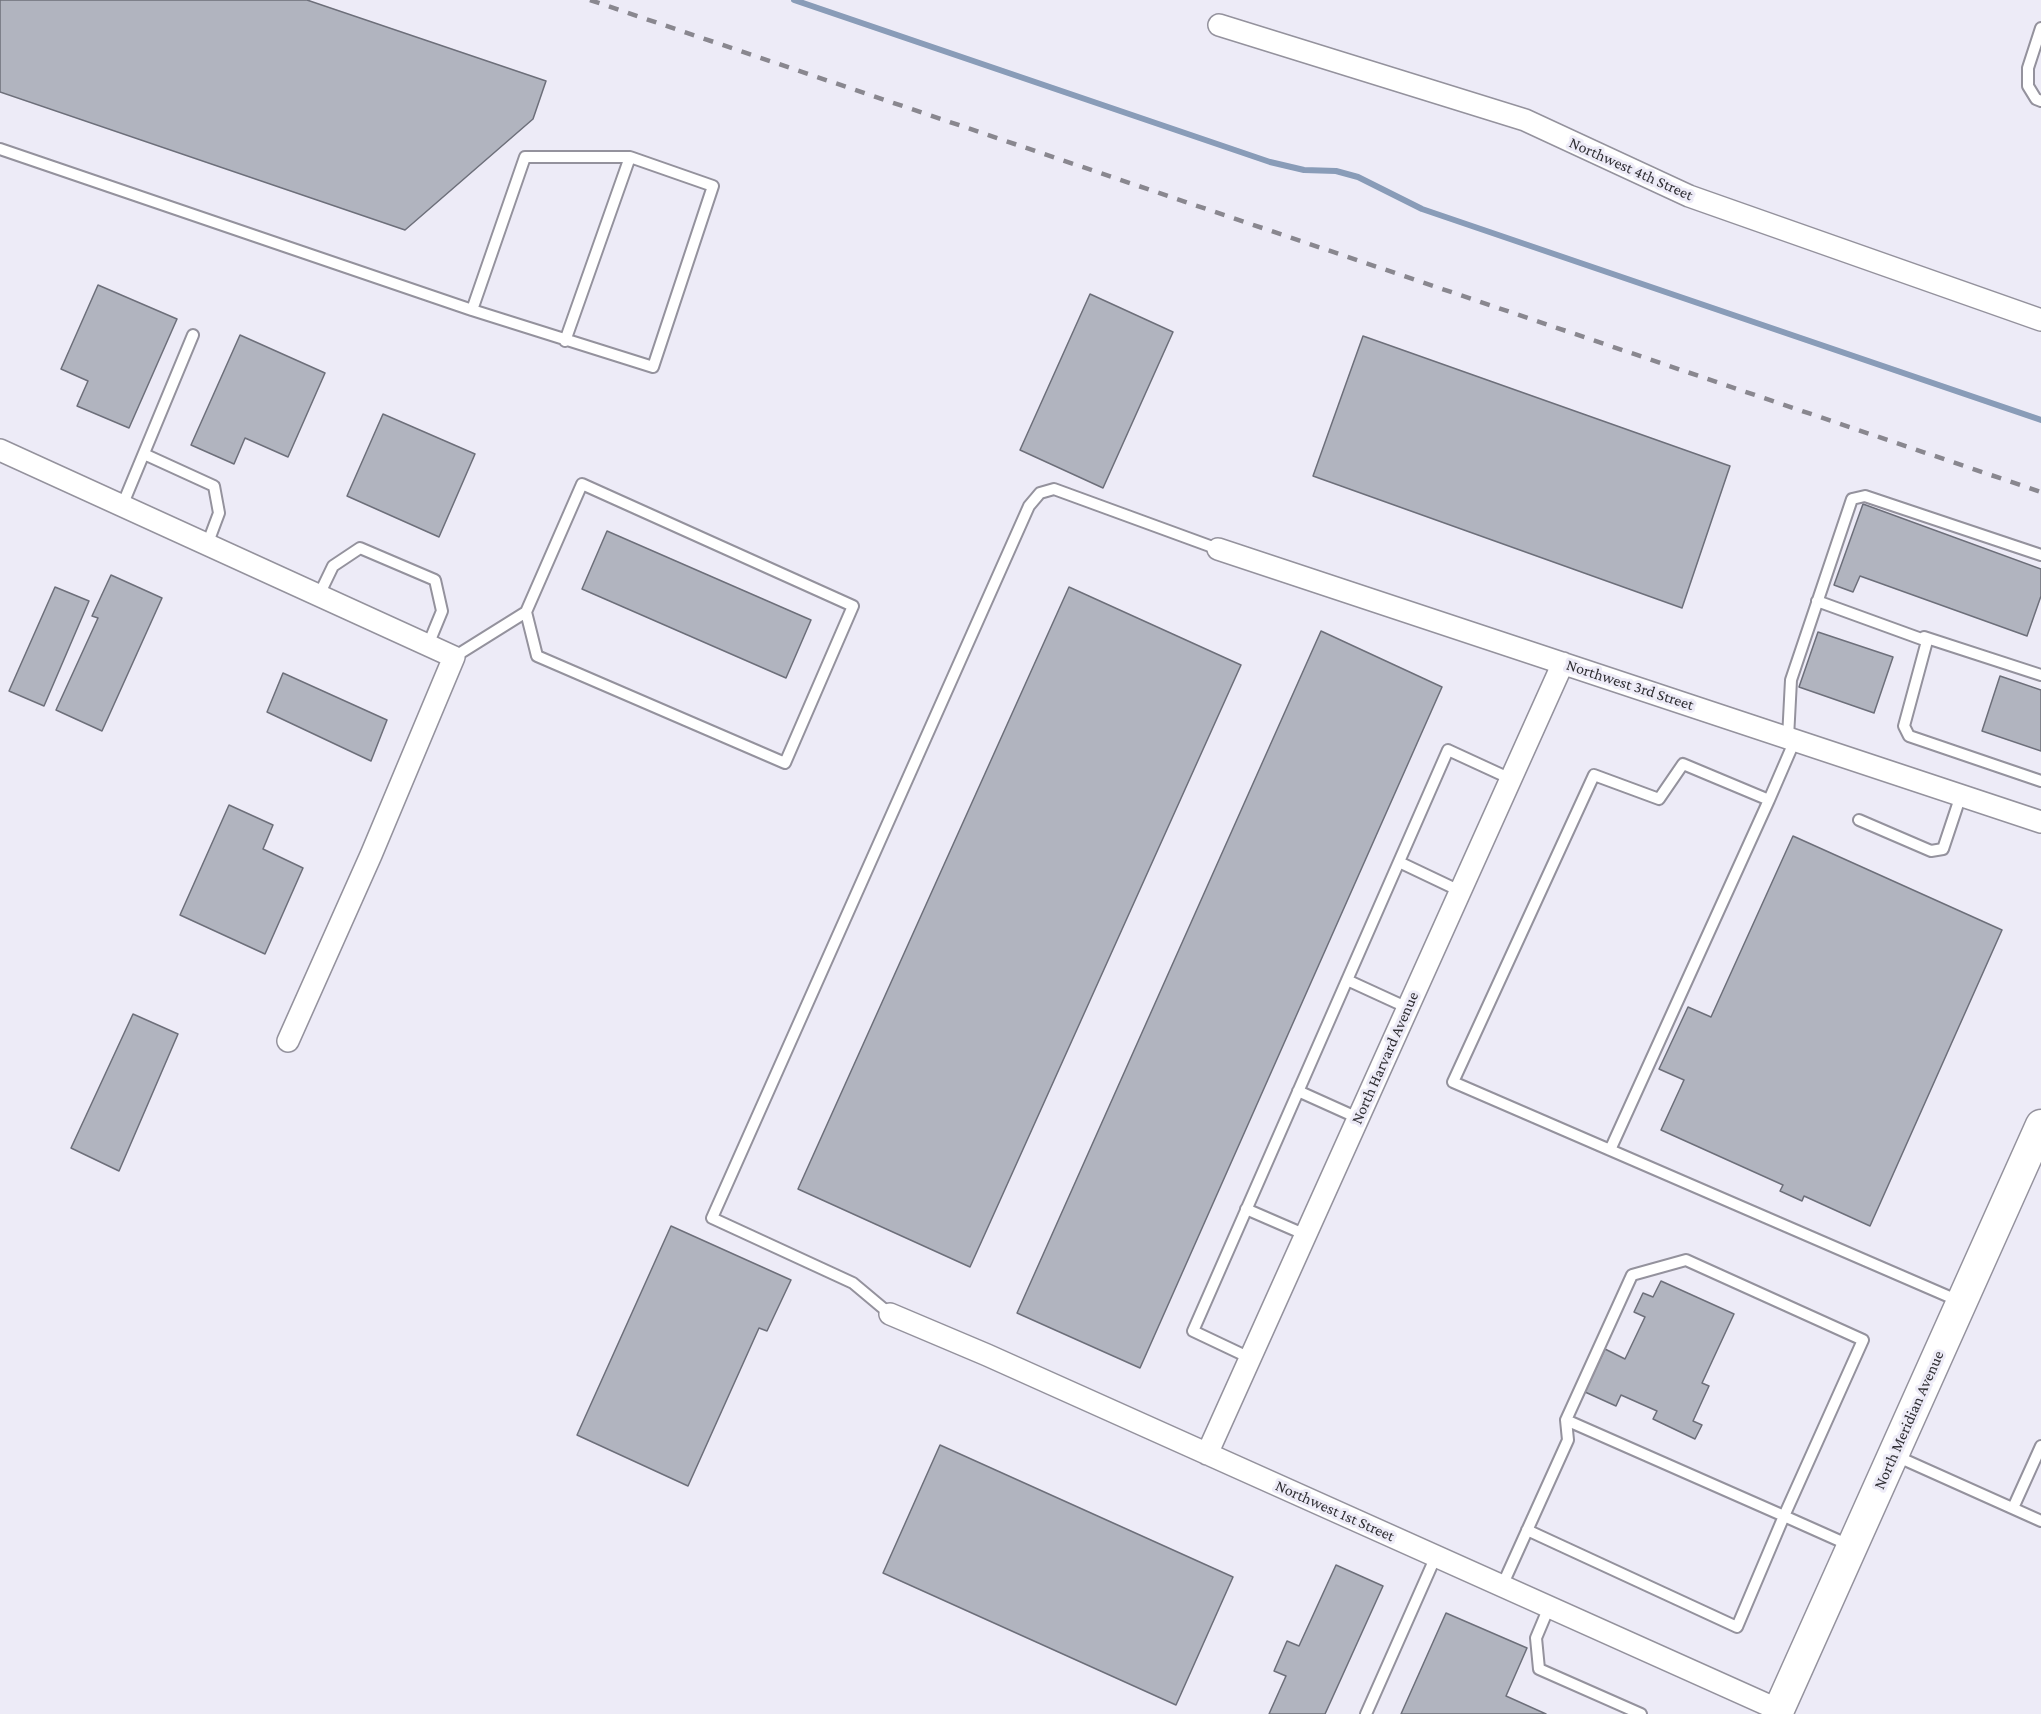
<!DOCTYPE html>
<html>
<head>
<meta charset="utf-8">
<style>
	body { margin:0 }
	canvas { display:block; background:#edebf7 }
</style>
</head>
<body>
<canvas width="2041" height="1714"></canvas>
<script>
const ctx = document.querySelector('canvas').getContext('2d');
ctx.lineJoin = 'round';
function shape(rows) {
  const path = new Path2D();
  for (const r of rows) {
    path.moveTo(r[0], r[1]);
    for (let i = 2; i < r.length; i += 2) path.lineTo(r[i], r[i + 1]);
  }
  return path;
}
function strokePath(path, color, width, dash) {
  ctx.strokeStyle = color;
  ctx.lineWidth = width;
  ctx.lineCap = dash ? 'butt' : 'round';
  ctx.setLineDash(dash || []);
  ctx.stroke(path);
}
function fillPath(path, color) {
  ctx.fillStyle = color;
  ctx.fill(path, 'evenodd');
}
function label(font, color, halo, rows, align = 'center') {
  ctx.font = font + ' "Crimson Pro",serif';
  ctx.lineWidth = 6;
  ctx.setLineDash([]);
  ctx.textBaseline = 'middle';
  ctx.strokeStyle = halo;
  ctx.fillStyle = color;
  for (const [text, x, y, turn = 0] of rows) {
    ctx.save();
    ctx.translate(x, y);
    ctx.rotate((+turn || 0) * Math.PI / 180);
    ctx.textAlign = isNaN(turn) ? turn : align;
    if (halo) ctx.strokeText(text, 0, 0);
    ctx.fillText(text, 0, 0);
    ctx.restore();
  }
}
strokePath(shape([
	[794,0,1270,162,1304,170,1336,171,1358,177,1422,209,2041,420]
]), '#899cb8', 6);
const building = shape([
	[0,0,307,0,546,81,533,119,405,230,0,92,0,0],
	[98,285,177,319,129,428,77,406,88,381,61,369,98,285],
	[1090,294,1173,332,1103,488,1020,450,1090,294],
	[240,335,325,373,288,457,245,438,234,464,191,445,240,335],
	[1363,336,1730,466,1682,608,1313,476,1363,336],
	[383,414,475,454,439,537,347,496,383,414],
	[1863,504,2041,569,2041,596,2027,636,1860,576,1853,592,1834,585,1863,504],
	[607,531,811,620,786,678,582,589,607,531],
	[111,575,162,598,102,731,56,710,98,618,92,616,111,575],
	[55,587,89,601,44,706,9,691,55,587],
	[1069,587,1241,665,970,1267,798,1189,1069,587],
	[1321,631,1442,687,1140,1368,1017,1313,1321,631],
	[1818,632,1893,657,1874,713,1799,687,1818,632],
	[283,673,387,720,371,761,267,712,283,673],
	[2000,676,2041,690,2041,751,1982,731,2000,676],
	[229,805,273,825,263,849,303,868,265,954,180,915,229,805],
	[1793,836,2002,930,1870,1226,1804,1196,1802,1201,1780,1191,1783,1185,1661,1130,1684,1080,1659,1069,1688,1007,1711,1017,1793,836],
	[133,1014,178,1034,119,1171,71,1148,133,1014],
	[671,1226,791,1280,767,1331,759,1328,688,1486,577,1435,671,1226],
	[1661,1281,1734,1314,1702,1383,1709,1386,1693,1421,1702,1425,1695,1439,1653,1419,1657,1411,1621,1395,1616,1406,1585,1392,1605,1349,1625,1359,1645,1317,1634,1312,1643,1293,1653,1297,1661,1281],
	[940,1445,1233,1577,1176,1705,883,1573,940,1445],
	[1336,1565,1383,1586,1325,1714,1269,1714,1286,1676,1274,1671,1287,1641,1299,1646,1336,1565],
	[1446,1613,1527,1648,1506,1696,1546,1714,1401,1714,1446,1613]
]);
fillPath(building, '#b1b4bf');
strokePath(building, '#6d6f7a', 1.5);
const lane = shape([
	[2041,28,2028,68,2028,86,2036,99,2041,101],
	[0,149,472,310,653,367,713,186,630,157,525,157,472,310],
	[565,341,630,157],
	[144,454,214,486,219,513,207,545],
	[122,506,193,335],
	[319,595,333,566,360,548,435,580,442,611,428,645],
	[1817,601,1927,641,1904,726,1909,736,2041,781],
	[1924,637,2041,675],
	[454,657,526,612,582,484,853,606,785,763,537,656,526,612],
	[1788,738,1791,680,1852,499,1865,496,2041,555],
	[1769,800,1795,740],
	[1859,820,1931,851,1943,849,1961,795],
	[1399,862,1460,891],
	[1347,980,1408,1008],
	[1298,1091,1358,1118],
	[1610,1150,1769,800,1683,764,1659,799,1594,775,1453,1082,1959,1301],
	[1246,1209,1306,1235],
	[890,1314,853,1283,712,1218,1029,506,1040,493,1054,489,1218,549],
	[1250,1358,1193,1331,1448,750,1511,779],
	[1896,1456,2041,1521],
	[2013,1508,2041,1446],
	[1527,1530,1737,1627,1784,1516,1863,1340,1686,1260,1632,1275,1566,1420,1784,1516,1849,1545],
	[1502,1586,1568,1440,1566,1420],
	[1549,1607,1536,1638,1539,1669,1641,1714],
	[1366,1714,1436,1556]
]);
const street = shape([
	[1219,25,1525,120,1689,196,2041,320],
	[0,450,454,657,371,855,288,1041],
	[1218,549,2041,822],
	[890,1314,987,1355,1779,1710],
	[1207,1454,1563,663]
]);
const secondary = shape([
	[1777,1714,2041,1125]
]);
strokePath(lane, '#94929d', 14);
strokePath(street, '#94929d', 24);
strokePath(secondary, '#94929d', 33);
strokePath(lane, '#fff', 10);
strokePath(street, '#fff', 21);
strokePath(secondary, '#fff', 30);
strokePath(shape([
	[590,0,2041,492]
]), '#89878f', 4.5, [10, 10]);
label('16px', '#302f34', '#edebf7', [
	["Northwest 4th Street",1631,169,24],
	["Northwest 3rd Street",1630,685,18],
	["North Harvard Avenue",1385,1058,-66],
	["North Meridian Avenue",1909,1420,-66],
	["Northwest 1st Street",1335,1511,24]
]);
</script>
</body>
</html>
